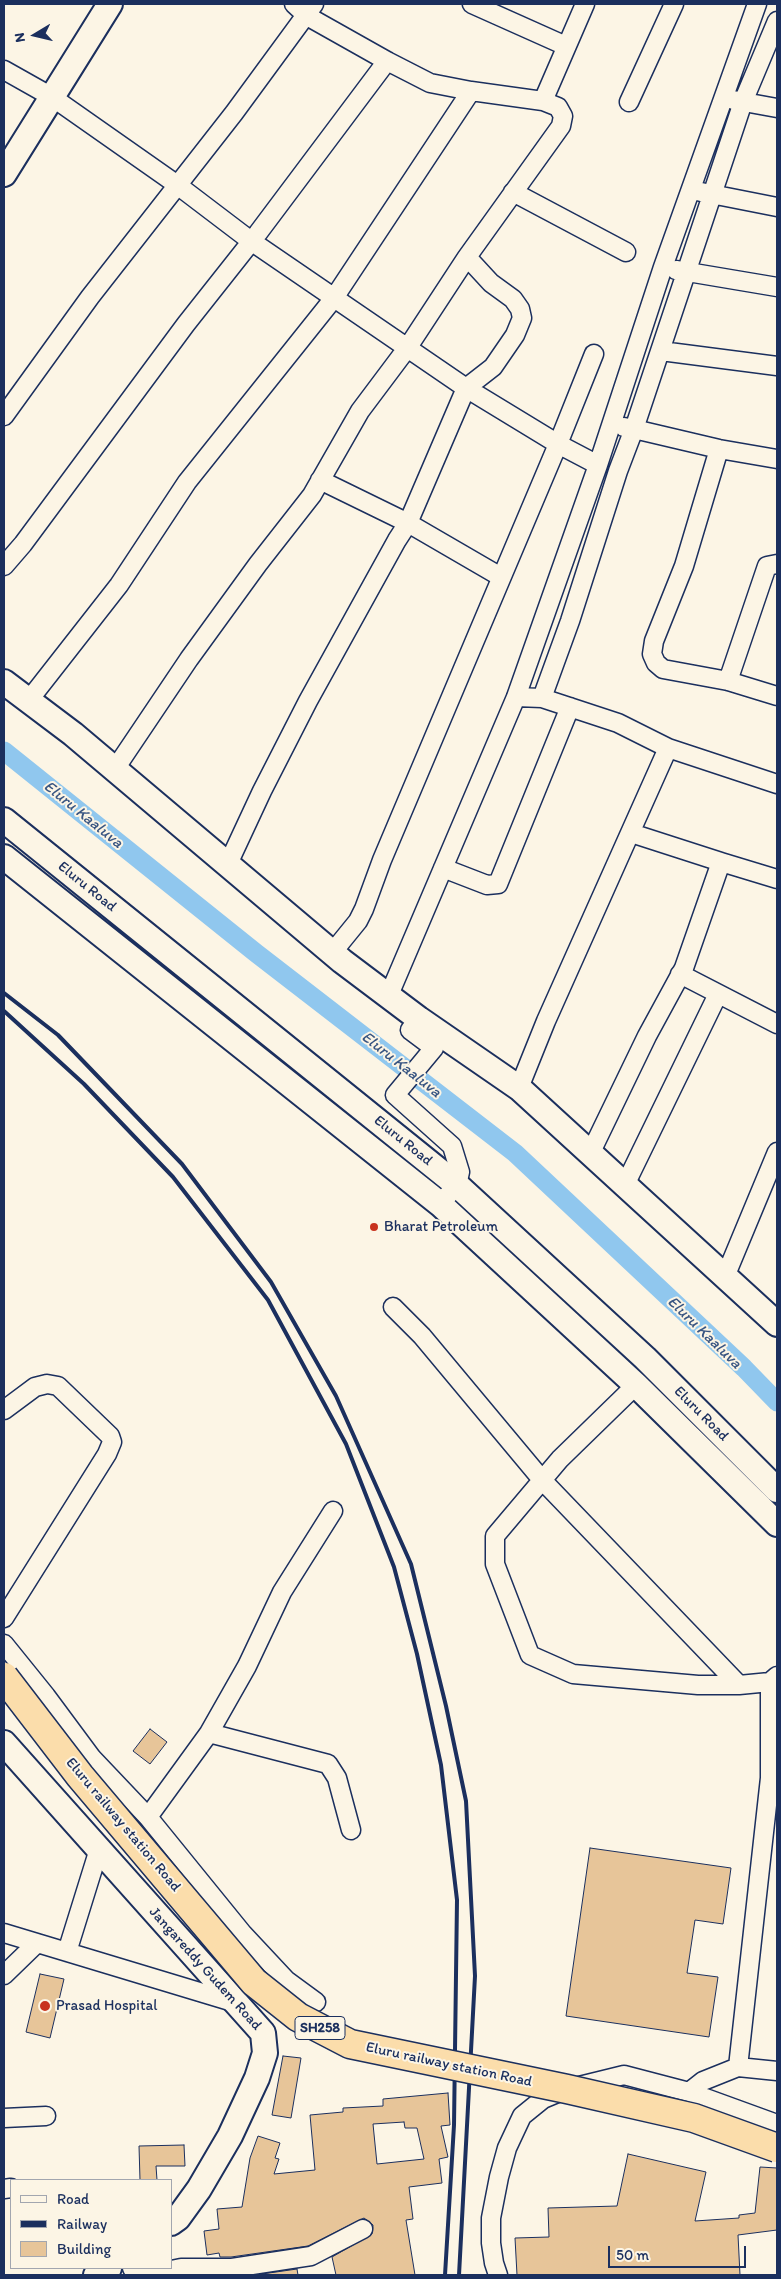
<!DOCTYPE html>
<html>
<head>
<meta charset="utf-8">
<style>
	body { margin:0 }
	#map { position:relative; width:781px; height:2279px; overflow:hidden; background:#fcf5e5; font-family:Itim,sans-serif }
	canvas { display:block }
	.frame { position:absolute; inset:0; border:5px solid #1b2f5e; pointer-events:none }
	.legend { position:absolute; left:10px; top:2179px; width:162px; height:90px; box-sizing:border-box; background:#fcf5e5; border:1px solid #a2a6af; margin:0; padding:6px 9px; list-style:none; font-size:15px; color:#1b2f5e }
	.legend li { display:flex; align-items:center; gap:10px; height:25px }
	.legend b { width:25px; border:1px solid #a2a6af }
	.north { position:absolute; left:10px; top:10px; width:50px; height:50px; -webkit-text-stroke:4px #fcf5e5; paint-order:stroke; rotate:261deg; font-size:14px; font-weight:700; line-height:20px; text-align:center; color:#1b2f5e }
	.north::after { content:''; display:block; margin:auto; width:18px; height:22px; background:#1b2f5e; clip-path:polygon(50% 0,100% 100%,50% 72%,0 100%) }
	.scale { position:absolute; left:608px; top:2246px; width:138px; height:22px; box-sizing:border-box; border:2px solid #1b2f5e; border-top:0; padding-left:6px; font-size:15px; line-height:18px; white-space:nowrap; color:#1b2f5e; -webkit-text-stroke:4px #fcf5e5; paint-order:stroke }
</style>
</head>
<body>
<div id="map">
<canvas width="781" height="2279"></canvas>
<div class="frame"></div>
<ul class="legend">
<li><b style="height:6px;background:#fcf5e5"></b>Road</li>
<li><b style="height:6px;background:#1b2f5e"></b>Railway</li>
<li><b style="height:14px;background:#e7c599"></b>Building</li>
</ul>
<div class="north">N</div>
<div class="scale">50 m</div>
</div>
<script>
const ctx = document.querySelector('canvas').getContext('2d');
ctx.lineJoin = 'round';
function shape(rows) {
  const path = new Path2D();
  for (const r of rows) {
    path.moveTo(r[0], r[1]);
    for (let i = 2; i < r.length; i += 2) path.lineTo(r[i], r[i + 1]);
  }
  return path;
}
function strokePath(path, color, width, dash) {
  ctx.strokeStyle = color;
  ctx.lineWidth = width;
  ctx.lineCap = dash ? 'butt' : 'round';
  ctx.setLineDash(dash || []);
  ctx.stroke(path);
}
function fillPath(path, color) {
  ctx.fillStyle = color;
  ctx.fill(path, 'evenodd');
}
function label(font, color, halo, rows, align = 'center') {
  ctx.font = font + ' Itim,sans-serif';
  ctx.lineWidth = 4;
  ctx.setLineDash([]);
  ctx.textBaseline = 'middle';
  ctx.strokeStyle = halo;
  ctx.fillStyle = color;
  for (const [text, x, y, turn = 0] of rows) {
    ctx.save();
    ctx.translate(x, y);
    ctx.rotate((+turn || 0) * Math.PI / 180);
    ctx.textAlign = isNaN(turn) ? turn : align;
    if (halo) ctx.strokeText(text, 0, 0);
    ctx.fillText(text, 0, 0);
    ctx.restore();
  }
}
strokePath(shape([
	[4,751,256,953,515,1153,744,1368,777,1402]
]), '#90c7ee', 19);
const building = shape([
	[150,1729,167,1742,150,1764,133,1751,150,1729],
	[590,1848,731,1868,723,1924,695,1920,687,1973,718,1977,709,2037,566,2016,590,1848],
	[40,1974,64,1979,50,2038,26,2032,40,1974],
	[283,2056,301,2058,291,2118,272,2115,283,2056],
	[448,2093,450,2125,441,2126,448,2157,439,2159,442,2183,409,2187,413,2219,406,2220,415,2275,336,2275,332,2257,372,2234,373,2225,364,2218,308,2246,231,2257,220,2257,219,2253,207,2255,204,2231,219,2229,217,2209,242,2207,250,2158,258,2136,280,2143,275,2158,279,2159,274,2174,315,2170,310,2115,343,2112,343,2108,383,2106,383,2099,448,2093],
	[404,2122,405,2128,417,2128,424,2159,377,2164,373,2124,404,2122],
	[184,2145,185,2166,156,2166,157,2180,140,2180,139,2146,184,2145],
	[628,2154,706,2172,695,2221,739,2218,739,2215,755,2213,760,2167,777,2168,777,2230,738,2235,740,2275,517,2275,515,2238,549,2237,548,2208,617,2206,628,2154],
	[297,2269,298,2275,255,2275,297,2269]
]);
fillPath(building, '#e7c599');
strokePath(building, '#1b2f5e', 1);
const street = shape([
	[472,4,566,46],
	[777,21,743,102,634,429,719,449,777,459],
	[4,70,52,97,176,184,251,241,466,388,558,444,598,465],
	[733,100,777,108],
	[543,101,585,4],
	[629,102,674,4],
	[513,192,626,252],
	[701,192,777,207],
	[467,257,491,283,513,299,520,309,522,318,515,335,493,367,466,388,408,523,501,577],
	[676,270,777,287],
	[661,351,777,366],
	[4,416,90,297,234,113,314,4],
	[719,449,684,566,654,641,652,654,656,663,663,669,728,681,777,696],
	[4,566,23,544,186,324,258,233,387,61,307,16,294,4],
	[728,681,767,566,777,564],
	[516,697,542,698,618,723,668,748,546,1021,519,1088],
	[542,698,570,621,618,471,634,429,624,427],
	[29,700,119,585,187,482,334,298,471,91,430,83,387,61],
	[668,748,777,784],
	[115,769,189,659,258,564,312,495,360,411,408,347,467,257,561,126,563,116,558,107,543,101,471,91],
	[631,833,721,862],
	[228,864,262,791,308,701,397,540,408,523,320,480],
	[443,868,487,885,498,884,570,707],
	[332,953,358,921,364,909,382,860,558,444,594,354],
	[680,974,777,1024],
	[389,995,516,697,598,465,663,267,757,4],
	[419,1019,410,1030,434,1048,395,1095,452,1146,460,1172,457,1185,440,1204],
	[590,1154,647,1036,684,968,721,862,777,879],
	[625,1185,718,994],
	[725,1277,777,1152],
	[393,1307,422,1336,543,1481,739,1685,770,1682,777,1676],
	[636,1385,560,1459,495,1536,495,1564,530,1655,573,1674,698,1685,739,1685],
	[4,1410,35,1387,47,1384,58,1386,110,1436,112,1442,107,1454,4,1618],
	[4,1644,46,1696,92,1758,148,1817,243,1934,286,1980,316,2002],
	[209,1733,247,1666,282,1592,333,1511],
	[148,1817,209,1733,328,1764,337,1778,351,1830],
	[4,1933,236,2003],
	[67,1952,99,1849],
	[4,1975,37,1943],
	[738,2067,770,1778,770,1682],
	[689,2092,703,2081,738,2067,777,2071],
	[4,2118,46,2116],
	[4,2189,11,2188],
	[132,2268,136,2275],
	[147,2275,181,2268,232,2268,311,2256,363,2229],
	[498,2275,494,2263,491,2243,491,2218,499,2177,507,2148,522,2116,543,2099,567,2089,624,2075,689,2092,777,2124]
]);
const secondary = shape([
	[4,174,110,4],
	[4,682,73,734,342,961,419,1019,519,1088,777,1324],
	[4,820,457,1185,645,1358,777,1490],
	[4,857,440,1204,636,1385,777,1524],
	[4,1743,263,2033,265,2053,257,2078,230,2136,199,2189,178,2218,171,2223],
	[96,2275,109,2268]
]);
strokePath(street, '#1b2f5e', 21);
strokePath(secondary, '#1b2f5e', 28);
strokePath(street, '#fcf5e5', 18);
strokePath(secondary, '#fcf5e5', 24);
strokePath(shape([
	[4,993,58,1035,182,1164,271,1282,336,1396,411,1564,446,1706,466,1801,475,1976,459,2275],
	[4,1011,84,1084,173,1177,268,1300,346,1444,394,1567,417,1654,441,1765,457,1900,454,2125,445,2275]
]), '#1b2f5e', 4);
const primaryBridge = shape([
	[4,1677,80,1776,254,1982,298,2017,350,2044,567,2089,694,2118,777,2148]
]);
strokePath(primaryBridge, '#1b2f5e', 31, []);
strokePath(primaryBridge, '#fbddab', 28);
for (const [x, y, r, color] of [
	[374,1227,5,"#c8321e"],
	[45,2006,6,"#c8321e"]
]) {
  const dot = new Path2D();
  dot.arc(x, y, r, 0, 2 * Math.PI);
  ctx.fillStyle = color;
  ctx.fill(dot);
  strokePath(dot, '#fcf5e5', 2);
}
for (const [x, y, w] of [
	[320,2028,50]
]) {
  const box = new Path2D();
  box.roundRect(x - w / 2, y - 11.5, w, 23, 4);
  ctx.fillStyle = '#fcf5e5';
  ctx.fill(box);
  strokePath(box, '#1b2f5e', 1);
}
label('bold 14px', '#1b2f5e', null, [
	["SH258",320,2028]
]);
label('15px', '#1b2f5e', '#fcf5e5', [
	["Eluru Road",87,887,39],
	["Eluru Road",403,1141,39],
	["Eluru Road",701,1414,45],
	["Eluru railway station Road",123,1825,50],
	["Jangareddy Gudem Road",205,1969,48],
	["Eluru railway station Road",449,2065,12]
]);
label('15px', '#1b2f5e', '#fcf5e5', [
	["Bharat Petroleum",384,1227],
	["Prasad Hospital",56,2006]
], 'left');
label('italic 16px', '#385582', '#fcf5e5', [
	["Eluru Kaaluva",83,815,39],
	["Eluru Kaaluva",401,1065,38],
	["Eluru Kaaluva",704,1333,44]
]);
</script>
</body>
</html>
